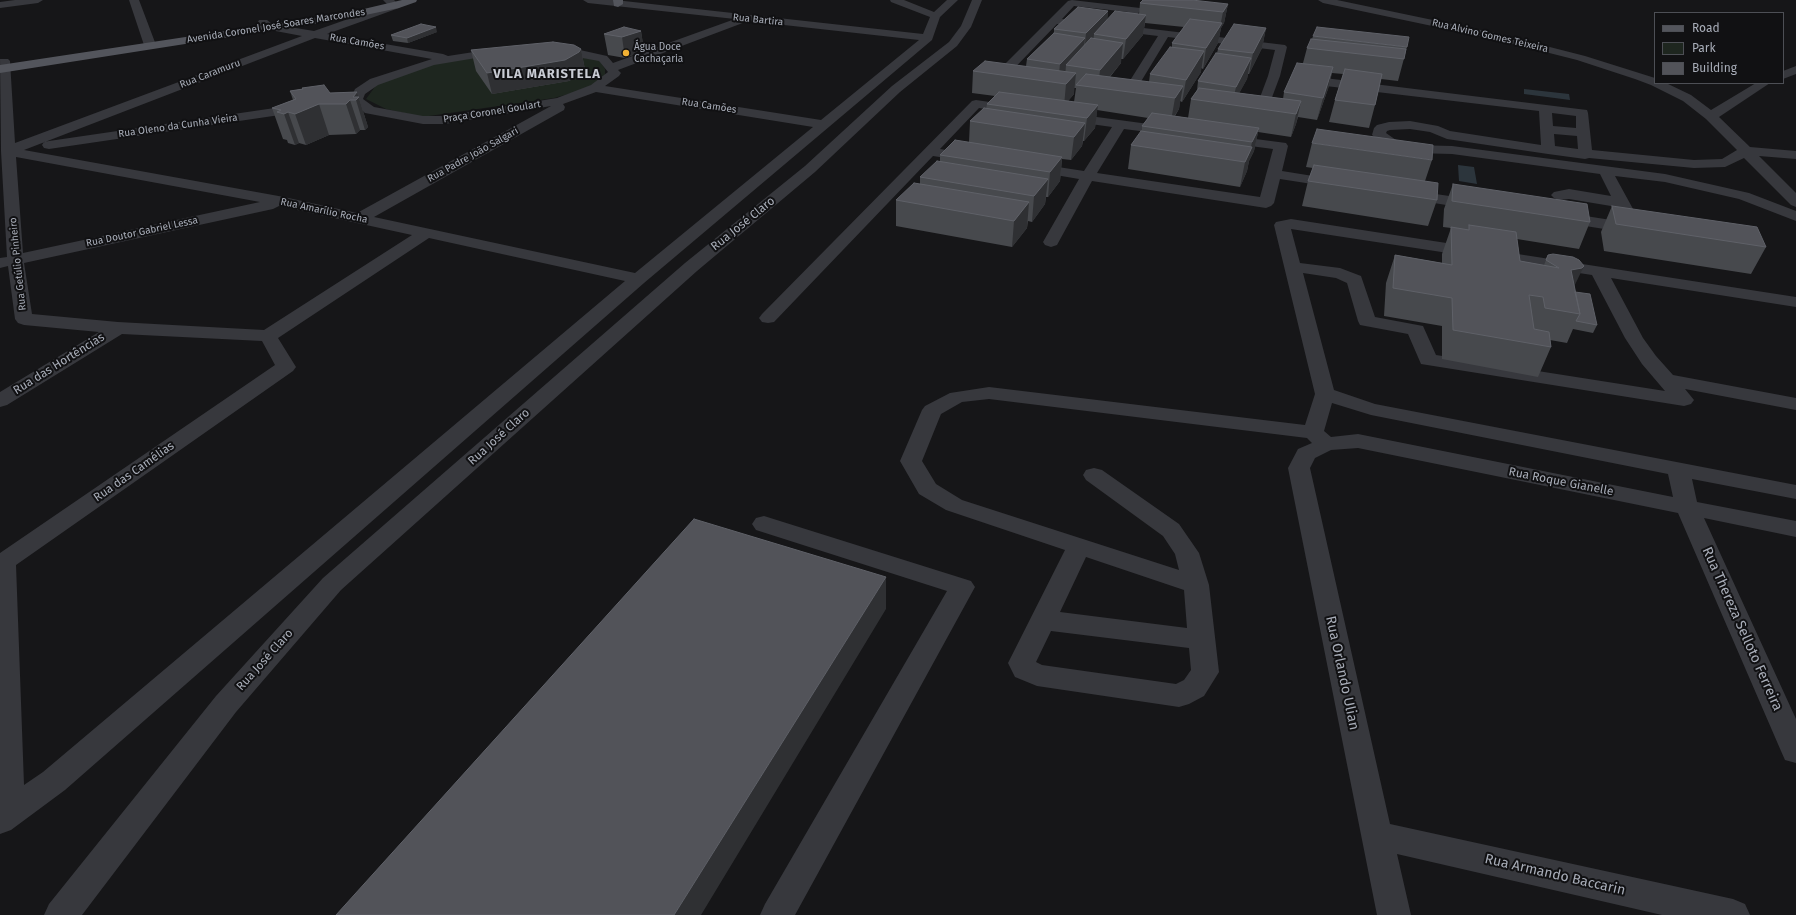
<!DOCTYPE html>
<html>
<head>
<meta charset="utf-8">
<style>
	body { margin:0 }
	#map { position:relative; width:1796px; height:915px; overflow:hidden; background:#161618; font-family:"Fira Sans",sans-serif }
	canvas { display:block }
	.legend { position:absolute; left:1654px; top:12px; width:130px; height:72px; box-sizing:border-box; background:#111113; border:1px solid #4d4f55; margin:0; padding:5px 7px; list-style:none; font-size:12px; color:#a8adb8 }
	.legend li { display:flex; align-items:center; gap:8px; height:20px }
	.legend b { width:20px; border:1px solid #4d4f55 }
</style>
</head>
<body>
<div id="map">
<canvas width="1796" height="915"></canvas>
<ul class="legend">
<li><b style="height:5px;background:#53555c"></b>Road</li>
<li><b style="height:11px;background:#1e261f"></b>Park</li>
<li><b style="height:11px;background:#525359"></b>Building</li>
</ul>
</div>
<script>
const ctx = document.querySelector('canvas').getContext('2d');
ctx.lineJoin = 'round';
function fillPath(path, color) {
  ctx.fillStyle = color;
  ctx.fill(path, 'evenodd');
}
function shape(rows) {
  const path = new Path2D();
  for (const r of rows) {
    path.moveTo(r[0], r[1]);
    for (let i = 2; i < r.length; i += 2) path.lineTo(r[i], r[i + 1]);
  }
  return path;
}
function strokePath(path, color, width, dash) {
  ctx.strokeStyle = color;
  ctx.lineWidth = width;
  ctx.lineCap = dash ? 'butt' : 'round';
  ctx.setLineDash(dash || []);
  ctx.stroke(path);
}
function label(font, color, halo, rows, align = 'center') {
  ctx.font = font + ' "Fira Sans",sans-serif';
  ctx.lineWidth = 4;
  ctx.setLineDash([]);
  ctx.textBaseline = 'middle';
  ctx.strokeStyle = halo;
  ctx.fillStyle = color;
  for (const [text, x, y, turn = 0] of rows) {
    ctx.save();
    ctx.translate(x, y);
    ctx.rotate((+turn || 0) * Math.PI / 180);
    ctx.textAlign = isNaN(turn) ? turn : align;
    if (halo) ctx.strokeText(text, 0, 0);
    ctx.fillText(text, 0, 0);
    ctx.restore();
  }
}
fillPath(shape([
	[505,52,546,52,599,60,605,69,605,75,599,81,583,90,554,98,422,117,386,109,366,99,377,84,434,63]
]), '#1e261f');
fillPath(shape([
	[1524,89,1569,94,1570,100,1524,94],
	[1458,165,1474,167,1477,184,1459,181]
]), '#2c353c');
fillPath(shape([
	[15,0,43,0,38,3,0,8,0,2,15,0],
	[129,0,139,0,156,45,154,47,146,47,144,45,129,0],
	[383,0,394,0,400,6,399,8,327,34,443,54,448,56,506,47,549,46,580,50,607,56,613,63,735,19,588,3,583,0,615,0,923,34,930,17,891,2,890,0,904,0,934,12,947,0,958,0,940,17,932,40,644,283,65,790,11,830,0,834,0,553,275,365,262,341,122,334,7,405,0,407,0,392,99,332,24,325,18,323,15,319,8,266,0,268,0,258,7,257,1,151,0,59,8,59,10,61,15,143,302,36,265,29,258,22,259,20,267,20,272,24,314,31,388,5,383,0],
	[748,21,919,40,821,120,605,86,619,76,621,73,618,70,748,21],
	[315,38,432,59,370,79,355,89,350,100,365,113,423,124,445,124,551,106,357,213,284,197,24,150,315,38],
	[549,52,599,61,608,72,591,85,557,98,445,116,423,116,374,107,363,99,365,94,378,85,434,65,506,53,549,52],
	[596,92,813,127,635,273,374,217,564,110,565,107,563,104,596,92],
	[16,157,260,202,23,253,16,157],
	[279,206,412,235,264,330,118,322,32,314,24,263,273,209,279,206],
	[429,238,625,281,43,772,24,785,16,565,293,371,296,367,278,338,429,238],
	[972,0,982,0,971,27,957,46,900,92,815,172,697,271,341,590,236,712,82,915,44,915,49,904,216,696,323,578,685,263,805,166,892,86,949,42,961,26,972,0],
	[1072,0,1140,8,1141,10,1127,26,1285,45,1287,47,1280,76,1265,116,1264,119,1259,120,1254,119,1253,116,1268,76,1275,50,1168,37,1131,98,1129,101,1125,102,1121,101,1119,98,1158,36,1057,24,1001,82,993,82,991,79,993,76,1068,1,1072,0],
	[1074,6,1128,12,1117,25,1062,19,1074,6],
	[1318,0,1337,0,1495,33,1585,56,1655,78,1655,83,1666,83,1691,95,1711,110,1756,83,1770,83,1719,117,1750,147,1796,151,1796,159,1759,156,1796,193,1796,207,1791,205,1744,158,1725,167,1694,168,1589,158,1585,159,1548,154,1447,139,1430,132,1410,129,1390,130,1387,131,1386,133,1396,140,1413,145,1452,146,1665,174,1749,193,1796,211,1796,221,1739,199,1665,182,1615,176,1644,229,1642,232,1636,234,1560,222,1554,220,1552,217,1554,214,1560,212,1624,222,1617,207,1569,199,1559,200,1554,198,1551,195,1554,192,1569,189,1611,196,1600,174,1452,154,1413,153,1386,146,1372,135,1374,128,1377,125,1389,122,1410,121,1438,126,1450,131,1541,145,1539,111,1300,83,1296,82,1294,79,1296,76,1300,75,1587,110,1588,113,1592,150,1694,160,1722,159,1737,150,1706,119,1683,101,1651,85,1635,79,1577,60,1494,39,1323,3,1318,0],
	[1552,113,1576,116,1576,128,1553,126,1552,113],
	[1554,134,1577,136,1578,149,1555,146,1554,134],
	[1796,66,1796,74,1783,79,1783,71,1796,66],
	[976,100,1017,106,1022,107,1023,110,1022,113,1017,114,979,108,940,149,977,155,979,158,977,161,972,162,933,156,774,322,768,323,762,322,759,318,762,314,972,101,976,100],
	[302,104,307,105,308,108,307,111,49,149,44,148,42,145,44,142,49,141,302,104],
	[1067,113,1171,127,1176,128,1178,131,1176,134,1171,135,1124,129,1097,173,1260,197,1273,149,1220,142,1218,139,1220,136,1225,135,1286,143,1288,146,1282,171,1338,180,1343,181,1345,184,1343,187,1338,188,1280,179,1274,203,1271,206,1266,208,1092,181,1057,245,1051,247,1045,245,1043,242,1079,179,1032,171,1027,170,1025,167,1027,164,1032,163,1084,171,1112,127,1062,120,1060,117,1062,114,1067,113],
	[1408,190,1477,200,1482,202,1485,205,1482,208,1477,210,1403,198,1400,195,1403,192,1408,190],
	[1291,219,1796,297,1796,307,1611,278,1643,338,1656,356,1673,375,1796,398,1796,410,1685,389,1694,400,1691,404,1684,406,1421,364,1408,334,1360,325,1358,321,1347,283,1336,278,1303,273,1334,390,1375,404,1796,485,1796,499,1692,479,1697,502,1796,521,1796,537,1704,518,1796,719,1796,763,1785,760,1781,751,1678,513,1358,448,1331,450,1315,458,1310,468,1390,824,1733,899,1745,904,1750,915,1662,915,1397,854,1411,915,1377,915,1288,468,1298,449,1312,443,1307,438,989,399,962,402,941,414,922,461,936,484,962,500,1179,570,1175,554,1163,536,1086,480,1083,475,1086,470,1094,468,1102,470,1179,524,1199,553,1209,585,1219,672,1204,696,1189,704,1179,707,1037,686,1015,677,1008,663,1065,550,946,510,919,494,900,461,922,410,925,406,950,393,989,387,1305,425,1315,394,1274,225,1276,222,1291,219],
	[1291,229,1592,275,1625,338,1642,364,1665,391,1436,355,1423,326,1375,317,1361,276,1340,268,1300,263,1291,229],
	[1332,403,1371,415,1668,474,1673,497,1358,434,1331,437,1324,431,1332,403],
	[1086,557,1184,590,1187,628,1060,612,1086,557],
	[1051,631,1189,648,1191,670,1184,680,1176,684,1042,665,1036,662,1051,631],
	[764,516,971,581,975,587,795,915,760,915,765,904,947,591,756,530,752,524,756,518,764,516]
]), '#37383d');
fillPath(shape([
	[402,0,417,0,416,2,399,8,351,18,0,73,0,65,351,12,402,0],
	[613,0,623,0,623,4,618,7,614,6,613,0]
]), '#53555c');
fillPath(shape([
	[1140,3,1228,4,1224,23,1221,28,1218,43,1203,69,1201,68,1201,72,1182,102,1180,101,1179,109,1175,116,1188,118,1191,99,1197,90,1198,81,1217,53,1218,49,1266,28,1262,48,1249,74,1248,74,1247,79,1239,93,1283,99,1284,92,1303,63,1307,48,1312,39,1313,36,1407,47,1398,81,1381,79,1375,105,1369,128,1329,122,1335,100,1343,74,1332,73,1328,89,1317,120,1298,117,1296,124,1291,137,1258,132,1254,151,1249,161,1247,171,1240,187,1128,169,1131,145,1142,131,1142,126,1148,118,1097,110,1095,128,1084,141,1083,141,1082,146,1071,160,1062,159,1060,181,1048,197,1046,197,1045,204,1032,222,1028,221,1027,228,1012,247,896,226,896,200,920,184,920,177,940,162,940,155,969,142,970,121,986,109,987,104,995,96,972,93,973,71,1026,66,1027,59,1054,33,1054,29,1108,11,1107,21,1139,14],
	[1145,23,1184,27,1172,43,1172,47,1150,74,1149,82,1110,77,1121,63,1121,59,1123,59,1143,35],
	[1074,88,1076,88,1074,102,1068,101,1074,94],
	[641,31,644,51,625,58,608,55,604,34],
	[437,32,408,43,393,41,391,35],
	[581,49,585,70,583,73,569,81,492,94,476,71,471,50],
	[302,88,330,93,357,92,368,127,365,130,360,130,356,134,329,135,306,145,299,143,295,145,288,143,287,140,283,139,272,108,293,100,290,91,302,89],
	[1312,143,1432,160,1425,181,1437,200,1428,226,1302,206,1308,181,1313,168,1306,167],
	[1453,184,1590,222,1579,249,1517,239,1520,261,1544,265,1548,255,1574,287,1575,292,1597,325,1593,333,1573,329,1567,343,1550,340,1551,347,1538,377,1442,359,1442,326,1384,316,1386,283,1395,255,1442,263,1442,254,1451,228,1443,227,1444,209],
	[1612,206,1766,247,1751,274,1604,251,1601,232]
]), '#47494d');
fillPath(shape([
	[1228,4,1224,23,1221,28,1218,43,1203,69,1206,48,1220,27,1223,12],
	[1108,11,1106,30,1094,34,1093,44,1084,54,1086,33],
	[1146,15,1143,35,1123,59,1126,39],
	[436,27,437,32,408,43,407,38],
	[1266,28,1262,48,1249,74,1253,53],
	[641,31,644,51,625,58,622,37],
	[1085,38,1083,58,1066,65,1065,78,1058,83,1060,64],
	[1123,43,1121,63,1100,88,1098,88,1100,70],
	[581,49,585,70,583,73,569,81,492,94,487,73],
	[1204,51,1201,72,1182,102,1186,80],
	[1251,58,1247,79,1233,105,1232,105,1236,87],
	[1333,67,1328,89,1317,120,1323,98],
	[1076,73,1074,94,1064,106,1066,84],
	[1183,86,1179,109,1171,121,1175,98],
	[357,92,368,127,365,130,356,100,353,97],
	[350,100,360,130,356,134,346,104],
	[1301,101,1296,124,1291,137,1296,114],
	[319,104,329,135,306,145,295,114],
	[1098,105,1095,128,1084,141,1087,118],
	[288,112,299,143,295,145,284,114],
	[1085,123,1082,146,1071,160,1074,137],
	[1259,128,1254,151,1249,161,1247,171,1240,187,1245,162,1250,152,1252,142],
	[1062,157,1060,181,1048,197,1050,172],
	[1048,179,1045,204,1032,222,1034,196],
	[1029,202,1027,228,1012,247,1014,221],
	[1584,266,1571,293,1571,270],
	[886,577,886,609,701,915,674,915]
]), '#2f3033');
const building = shape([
	[1143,0,1192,0,1228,4,1223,12,1140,3,1143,0],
	[1078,7,1108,11,1086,33,1054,29,1078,7],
	[1115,11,1146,15,1126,39,1094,34,1115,11],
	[1190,19,1222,23,1206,48,1172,43,1190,19],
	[421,24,436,27,407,38,391,35,421,24],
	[1234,24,1266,28,1253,53,1218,49,1234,24],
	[624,27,641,31,622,37,604,34,624,27],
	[1317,27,1409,37,1407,47,1313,36,1317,27],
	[1054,33,1085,38,1060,64,1027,59,1054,33],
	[1091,38,1123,43,1100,70,1066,65,1091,38],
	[1311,39,1406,49,1404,59,1307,48,1311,39],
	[553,42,574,45,581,49,579,52,565,60,487,73,471,50,553,42],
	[1170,47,1204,51,1186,80,1150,74,1170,47],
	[1216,53,1251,58,1236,87,1198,81,1216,53],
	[985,61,1076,73,1066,84,973,71,985,61],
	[1297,63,1333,67,1323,98,1284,92,1297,63],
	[1345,69,1382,74,1375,105,1335,100,1345,69],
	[1086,74,1183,86,1175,98,1076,85,1086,74],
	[324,85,330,93,357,92,353,97,359,97,356,100,350,100,346,104,319,104,295,114,288,112,284,114,277,112,281,110,272,108,296,99,290,91,303,89,302,88,324,85],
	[1199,88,1301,101,1296,114,1191,99,1199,88],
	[999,92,1098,105,1087,118,987,104,999,92],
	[984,108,1085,123,1074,137,970,121,984,108],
	[1152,113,1259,128,1252,142,1142,126,1152,113],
	[1317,129,1433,145,1432,160,1312,143,1317,129],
	[1141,131,1252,147,1245,162,1131,145,1141,131],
	[955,140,1062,157,1050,172,940,155,955,140],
	[937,161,1048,179,1034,196,920,177,937,161],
	[1314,165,1438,183,1437,200,1308,181,1314,165],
	[914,183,1029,202,1014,221,896,200,914,183],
	[1453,184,1587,204,1590,222,1452,201,1453,184],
	[1612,206,1757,227,1766,247,1616,224,1612,206],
	[1469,225,1516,232,1520,261,1559,268,1546,260,1548,255,1553,254,1573,257,1579,260,1584,266,1582,268,1571,270,1580,314,1545,308,1543,297,1529,295,1534,329,1549,332,1551,347,1453,330,1452,298,1393,288,1395,255,1452,265,1451,227,1469,230,1469,225],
	[1575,292,1590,294,1597,325,1576,321,1580,314,1575,292],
	[694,519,886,577,674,915,336,915,694,519]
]);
fillPath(building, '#525359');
strokePath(building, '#5f6168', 1);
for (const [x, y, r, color] of [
	[626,53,4,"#f2b134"]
]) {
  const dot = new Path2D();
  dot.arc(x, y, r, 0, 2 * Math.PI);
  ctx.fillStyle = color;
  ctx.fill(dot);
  strokePath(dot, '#111113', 1.5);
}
label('10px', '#a8adb8', '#111113', [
	["Rua Bartira",758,20,6],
	["Avenida Coronel José Soares Marcondes",276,26,-9],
	["Rua Alvino Gomes Teixeira",1490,36,13],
	["Rua Camões",357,42,10],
	["Rua Caramuru",210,74,-21],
	["Rua Camões",709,106,9],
	["Praça Coronel Goulart",492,112,-9],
	["Rua Oleno da Cunha Vieira",178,126,-8],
	["Rua Padre João Salgari",473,155,-29],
	["Rua Amarílio Rocha",324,211,12],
	["Rua Doutor Gabriel Lessa",142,232,-12],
	["Rua Getúlio Pinheiro",18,264,-96]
]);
label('10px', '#a8adb8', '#111113', [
	["Água Doce",634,47],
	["Cachaçaria",634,59]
], 'left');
label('12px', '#a8adb8', '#111113', [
	["Rua José Claro",743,224,-39],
	["Rua das Hortências",59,364,-32],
	["Rua José Claro",499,437,-42],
	["Rua das Camélias",134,472,-35],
	["Rua Roque Gianelle",1561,482,11],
	["Rua José Claro",265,660,-48]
]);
ctx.letterSpacing = '1px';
label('bold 13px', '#c9ccd4', '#111113', [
	["VILA MARISTELA",547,74]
]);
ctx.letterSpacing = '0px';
label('14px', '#a8adb8', '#111113', [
	["Rua Thereza Selloto Ferreira",1742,629,66],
	["Rua Orlando Ulian",1342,673,78],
	["Rua Armando Baccarin",1555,875,13]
]);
</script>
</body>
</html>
